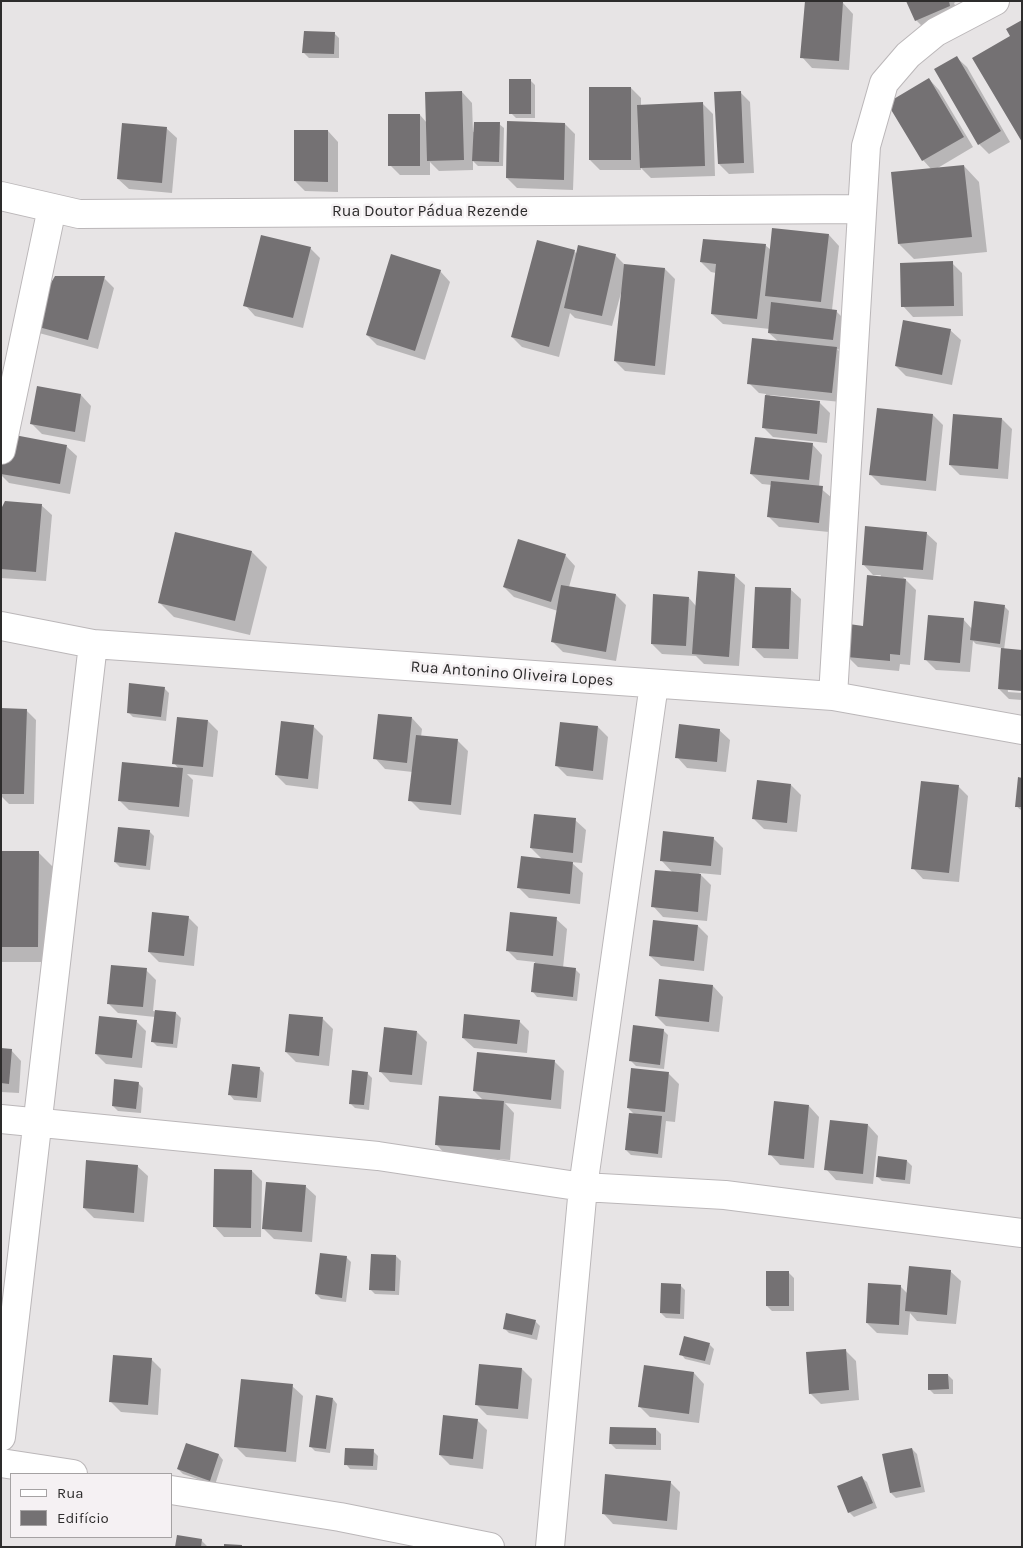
<!DOCTYPE html>
<html>
<head>
<meta charset="utf-8">
<style>
	body { margin:0 }
	#map { position:relative; width:1023px; height:1548px; overflow:hidden; background:#e7e4e5; font-family:Karla,sans-serif }
	canvas { display:block }
	.frame { position:absolute; inset:0; border:2px solid #2d2c2c; pointer-events:none }
	.legend { position:absolute; left:10px; top:1473px; width:162px; height:65px; box-sizing:border-box; background:#f5f1f3; border:1px solid #a5a2a3; margin:0; padding:6px 9px; list-style:none; font-size:15px; color:#2d2c2c }
	.legend li { display:flex; align-items:center; gap:10px; height:25px }
	.legend b { width:25px; border:1px solid #a5a2a3 }
</style>
</head>
<body>
<div id="map">
<canvas width="1023" height="1548"></canvas>
<div class="frame"></div>
<ul class="legend">
<li><b style="height:6px;background:#fff"></b>Rua</li>
<li><b style="height:14px;background:#747173"></b>Edifício</li>
</ul>
</div>
<script>
const ctx = document.querySelector('canvas').getContext('2d');
ctx.lineJoin = 'round';
function fillPath(path, color) {
  ctx.fillStyle = color;
  ctx.fill(path, 'evenodd');
}
function shape(rows) {
  const path = new Path2D();
  for (const r of rows) {
    path.moveTo(r[0], r[1]);
    for (let i = 2; i < r.length; i += 2) path.lineTo(r[i], r[i + 1]);
  }
  return path;
}
function strokePath(path, color, width, dash) {
  ctx.strokeStyle = color;
  ctx.lineWidth = width;
  ctx.lineCap = dash ? 'butt' : 'round';
  ctx.setLineDash(dash || []);
  ctx.stroke(path);
}
function label(font, color, halo, rows, align = 'center') {
  ctx.font = font + ' Karla,sans-serif';
  ctx.lineWidth = 5;
  ctx.setLineDash([]);
  ctx.textBaseline = 'middle';
  ctx.strokeStyle = halo;
  ctx.fillStyle = color;
  for (const [text, x, y, turn = 0] of rows) {
    ctx.save();
    ctx.translate(x, y);
    ctx.rotate((+turn || 0) * Math.PI / 180);
    ctx.textAlign = isNaN(turn) ? turn : align;
    if (halo) ctx.strokeText(text, 0, 0);
    ctx.fillText(text, 0, 0);
    ctx.restore();
  }
}
fillPath(shape([
	[908,1,957,1,954,3,960,16,927,31,916,20],
	[843,3,853,14,849,70,812,68,802,57],
	[334,33,339,38,339,58,309,58,304,53],
	[956,57,967,67,1010,142,989,154,979,144],
	[929,79,939,90,973,147,936,169,964,166,979,182,987,252,914,259,899,244,932,170,923,160,889,103],
	[530,80,535,85,535,118,516,118,511,113],
	[631,88,641,98,641,106,703,104,713,114,715,176,651,178,641,168,641,170,600,170,590,160],
	[462,92,472,103,473,132,499,124,504,128,503,166,478,166,473,161,473,170,439,171,430,162,430,175,400,175,390,165,420,115,427,123],
	[740,92,750,102,754,173,729,174,719,164],
	[565,124,575,134,573,190,517,188,507,178],
	[166,128,177,138,172,193,129,189,118,179],
	[328,131,338,142,338,192,305,191,295,181],
	[829,235,839,246,832,310,836,311,846,321,843,350,837,349,846,358,841,402,770,395,769,397,820,403,830,413,827,443,773,437,763,427,766,394,759,393,749,383,779,342,769,333,770,329,723,324,712,314,716,273,711,272,701,262,765,245,771,250],
	[310,248,320,258,303,328,255,316,245,305],
	[574,251,577,254,615,255,625,265,665,269,675,279,665,375,625,371,615,361,624,282,612,326,575,318,570,313,559,357,522,347,512,337],
	[952,263,962,273,963,316,913,317,903,306],
	[440,271,450,282,425,360,377,345,367,335],
	[55,278,104,278,114,288,98,349,39,333],
	[950,330,961,340,952,385,906,376,896,366],
	[38,388,81,395,91,406,85,442,42,434,31,423],
	[933,415,943,425,936,491,881,485,871,475],
	[1002,419,1012,429,1008,479,960,475,950,465],
	[812,444,822,455,819,487,832,498,829,532,779,527,769,517,772,485,762,484,751,474],
	[66,446,77,456,70,494,9,483,1,475,1,458],
	[41,505,52,515,46,581,1,578,1,512],
	[926,533,937,543,933,580,903,577,916,590,910,665,900,664,899,671,858,667,848,657,864,627,881,575,873,575,863,564],
	[252,552,267,567,250,635,174,617,159,602],
	[565,555,575,566,569,587,616,595,626,605,616,661,563,652,553,642,558,611,514,597,504,587],
	[734,575,745,585,739,666,704,664,696,656,662,654,652,644,689,598,696,606],
	[790,589,801,599,798,659,764,658,754,648],
	[1004,606,1009,611,1004,650,1008,692,1022,693,1022,700,1009,699,999,689,1002,648,976,644,973,641,970,672,936,670,925,659,963,619,972,629],
	[164,688,169,693,166,721,133,717,128,712],
	[1,709,26,710,36,720,34,804,9,804,1,796],
	[412,718,422,729,421,737,458,741,468,751,461,815,420,810,410,800,413,772,385,769,375,758],
	[208,721,218,731,213,777,187,774,193,780,189,817,129,810,119,800,179,769,174,763],
	[313,726,323,736,318,789,286,785,276,775],
	[598,727,608,737,603,780,567,776,557,766],
	[719,730,730,740,726,772,687,768,677,757],
	[1022,779,1022,811,1016,806],
	[791,785,801,795,797,832,764,829,754,819],
	[958,786,968,796,959,882,923,879,913,868],
	[575,820,586,830,582,863,571,862,583,873,580,904,529,898,519,888,543,860,531,848],
	[149,831,154,836,150,870,120,867,115,862],
	[713,838,723,848,721,875,699,873,711,885,707,921,663,917,653,906,673,873,661,860],
	[1,852,38,852,54,868,53,962,1,962],
	[188,917,198,927,194,966,159,962,149,952],
	[556,919,567,929,563,968,575,969,580,974,577,1001,537,997,533,992,535,962,517,960,507,950],
	[698,926,708,936,704,971,661,966,650,956],
	[146,970,156,980,153,1011,176,1013,181,1018,177,1048,157,1046,152,1041,155,1017,118,1013,108,1003],
	[713,986,723,997,719,1032,666,1026,656,1016],
	[323,1019,333,1029,329,1066,296,1062,286,1052],
	[136,1021,146,1031,142,1068,106,1064,96,1054],
	[519,1021,529,1031,527,1053,474,1048,463,1038],
	[663,1030,668,1035,664,1069,636,1066,631,1061],
	[417,1032,427,1042,422,1085,390,1082,380,1071],
	[1,1049,11,1050,21,1061,19,1093,1,1092],
	[554,1061,564,1071,561,1109,505,1103,514,1113,510,1160,446,1155,436,1144,484,1101,474,1091],
	[259,1068,264,1073,261,1102,234,1100,230,1095],
	[367,1073,372,1078,369,1110,355,1108,350,1103],
	[669,1074,679,1084,675,1122,666,1121,662,1158,631,1155,626,1150,635,1115,628,1108],
	[138,1083,143,1088,141,1113,118,1111,113,1106],
	[809,1106,819,1117,814,1168,780,1165,770,1154],
	[868,1125,878,1136,873,1184,836,1180,826,1169],
	[907,1161,912,1166,910,1184,882,1181,877,1176],
	[137,1166,148,1176,144,1222,94,1218,84,1208],
	[252,1171,262,1181,261,1237,224,1237,214,1226],
	[305,1186,316,1196,312,1242,274,1239,264,1229],
	[396,1256,401,1261,399,1295,375,1294,370,1289],
	[346,1257,351,1262,346,1302,321,1299,316,1294],
	[950,1271,961,1281,956,1324,917,1321,910,1313,908,1335,877,1333,867,1323,900,1286,908,1294],
	[789,1273,794,1278,794,1311,772,1311,767,1306],
	[680,1285,685,1290,684,1319,666,1318,661,1313],
	[535,1321,540,1326,537,1340,509,1333,504,1328],
	[709,1344,714,1349,710,1365,685,1359,681,1354],
	[846,1351,856,1361,859,1400,821,1404,810,1393],
	[151,1359,161,1369,158,1415,121,1412,111,1402],
	[522,1369,532,1379,528,1419,487,1415,477,1405],
	[694,1373,704,1384,699,1423,650,1417,640,1407],
	[948,1375,953,1380,953,1394,934,1394,929,1389],
	[292,1386,303,1396,296,1462,246,1457,236,1447],
	[333,1399,337,1404,330,1453,315,1451,310,1446],
	[477,1420,487,1430,483,1469,450,1465,440,1455],
	[656,1429,661,1434,661,1450,616,1449,611,1444],
	[187,1445,219,1455,223,1460,215,1485,183,1474,178,1469],
	[912,1449,917,1454,925,1492,896,1498,891,1493],
	[373,1451,378,1456,377,1470,350,1469,346,1464],
	[862,1478,867,1482,877,1508,854,1517,849,1512],
	[670,1482,680,1492,677,1530,613,1524,603,1513],
	[201,1540,208,1547,176,1547]
]), '#0003');
fillPath(shape([
	[805,1,843,2,839,61,800,58],
	[906,1,949,1,950,6,915,21],
	[1022,20,1022,142,972,58,1010,36,1006,29],
	[304,31,335,32,334,54,302,53],
	[957,56,1001,131,978,145,934,69],
	[929,78,964,137,922,161,887,103],
	[509,79,531,79,531,114,509,114],
	[589,87,631,87,631,160,589,160],
	[462,91,464,160,427,161,425,92],
	[741,91,744,163,718,164,714,92],
	[703,102,705,166,640,168,637,105],
	[388,114,420,114,420,166,388,166],
	[507,121,565,123,564,180,506,178],
	[474,122,500,122,499,162,472,161],
	[122,123,167,127,162,183,117,179],
	[294,130,328,130,328,182,294,181],
	[964,165,972,237,898,244,891,172],
	[772,228,829,234,821,302,765,296],
	[261,235,311,247,293,318,243,306],
	[703,239,766,244,757,319,711,314,716,264,700,262],
	[537,240,575,250,549,347,511,337],
	[578,245,616,254,602,316,564,308],
	[391,254,441,270,415,351,366,335],
	[953,261,954,306,901,307,900,263],
	[624,264,665,268,655,366,614,361],
	[55,276,105,276,88,340,27,324],
	[771,302,837,310,833,340,768,333],
	[903,320,951,329,942,375,895,366],
	[752,338,837,347,832,393,747,384],
	[37,386,81,394,75,432,30,424],
	[765,395,820,401,817,434,762,428],
	[877,408,933,414,926,481,869,475],
	[953,414,1002,418,998,469,949,465],
	[4,433,67,445,60,484,1,474,1,450],
	[755,437,813,443,809,480,750,474],
	[771,481,823,486,819,523,767,517],
	[5,501,42,504,36,572,1,569,1,509],
	[865,526,927,532,923,570,862,565],
	[175,532,252,551,235,621,158,603],
	[518,539,566,554,551,602,503,587],
	[698,571,735,574,729,657,692,654],
	[867,575,906,579,900,655,890,654,890,661,847,657,849,624,863,626],
	[561,585,616,594,606,652,551,642],
	[755,587,791,588,789,649,752,648],
	[653,594,689,597,686,646,651,644],
	[974,601,1005,605,1000,644,970,640],
	[928,615,964,618,960,663,924,660],
	[1001,648,1022,650,1022,691,998,689],
	[129,683,165,687,161,717,127,713],
	[1,708,27,709,24,794,1,794],
	[378,714,412,717,407,763,373,759],
	[177,717,208,720,203,767,172,764],
	[281,721,314,725,308,779,275,775],
	[560,722,598,726,593,771,555,766],
	[679,724,720,729,717,762,675,758],
	[416,735,458,739,451,805,408,801],
	[122,762,183,768,179,807,118,801],
	[1018,777,1022,778,1022,807,1015,807],
	[757,780,791,784,787,823,752,819],
	[921,781,959,785,949,873,911,869],
	[534,814,576,818,573,853,530,848],
	[118,827,150,830,146,866,114,862],
	[663,831,714,837,711,866,660,861],
	[1,851,39,851,38,947,1,947],
	[521,856,573,862,570,894,517,888],
	[655,870,701,874,698,912,651,907],
	[152,912,189,916,184,956,148,952],
	[510,912,557,917,553,956,506,951],
	[653,920,698,925,694,961,649,956],
	[534,963,576,968,573,997,531,992],
	[111,965,147,968,143,1007,107,1004],
	[659,979,713,985,709,1022,655,1016],
	[155,1010,176,1012,173,1044,151,1042],
	[289,1014,323,1017,319,1056,285,1052],
	[464,1014,520,1020,517,1044,462,1038],
	[99,1016,137,1020,132,1058,95,1054],
	[633,1025,664,1029,660,1065,629,1061],
	[384,1027,417,1031,412,1075,379,1072],
	[1,1048,12,1049,9,1084,1,1083],
	[477,1052,555,1060,551,1100,473,1091],
	[232,1064,260,1067,257,1098,228,1095],
	[631,1068,669,1072,665,1112,627,1108],
	[352,1070,368,1072,364,1105,349,1104],
	[114,1079,139,1082,136,1109,112,1106],
	[439,1096,504,1101,500,1150,435,1145],
	[774,1101,809,1105,804,1159,768,1155],
	[629,1113,662,1116,658,1154,625,1150],
	[830,1120,868,1124,863,1174,824,1170],
	[878,1156,907,1160,905,1180,876,1177],
	[86,1160,138,1165,134,1213,83,1208],
	[214,1169,252,1170,251,1228,213,1227],
	[266,1182,306,1185,302,1232,262,1229],
	[320,1253,347,1256,342,1298,315,1294],
	[371,1254,396,1255,395,1291,369,1290],
	[909,1266,951,1270,947,1315,905,1311],
	[766,1271,789,1271,789,1306,766,1306],
	[661,1283,681,1284,680,1314,660,1313],
	[868,1283,901,1285,899,1325,866,1323],
	[506,1313,536,1320,532,1335,503,1329],
	[684,1336,710,1343,705,1361,679,1355],
	[846,1349,849,1390,809,1394,806,1352],
	[113,1355,152,1358,148,1405,109,1402],
	[479,1364,522,1368,518,1409,475,1405],
	[644,1365,694,1372,689,1414,638,1407],
	[928,1374,948,1374,949,1389,928,1390],
	[241,1379,293,1384,286,1452,234,1447],
	[316,1395,333,1398,326,1449,309,1447],
	[443,1415,478,1419,473,1459,439,1455],
	[610,1427,656,1428,656,1445,609,1444],
	[186,1443,219,1454,210,1481,177,1469],
	[345,1448,374,1449,373,1466,344,1465],
	[912,1448,921,1487,890,1493,882,1454],
	[605,1474,671,1481,667,1521,602,1514],
	[862,1476,873,1503,848,1513,837,1486],
	[177,1535,202,1539,201,1547,175,1547],
	[224,1544,242,1545,242,1547,224,1547]
]), '#747173');
const minor = shape([
	[1,196,79,214,862,209],
	[1,450,52,208],
	[1,626,93,644,833,696,1022,730],
	[833,696,866,146,884,83,908,55,936,32,995,1],
	[1,1119,378,1156,583,1187,725,1195,1022,1233],
	[1,1437,93,644],
	[1,1463,73,1474],
	[171,1490,340,1517,490,1547],
	[550,1547,583,1187,654,684]
]);
strokePath(minor, '#bbb7b9', 30);
strokePath(minor, '#fff', 28);
label('16px', '#2d2c2c', '#f5f1f3', [
	["Rua Doutor Pádua Rezende",430,211],
	["Rua Antonino Oliveira Lopes",512,674,4]
]);
</script>
</body>
</html>
